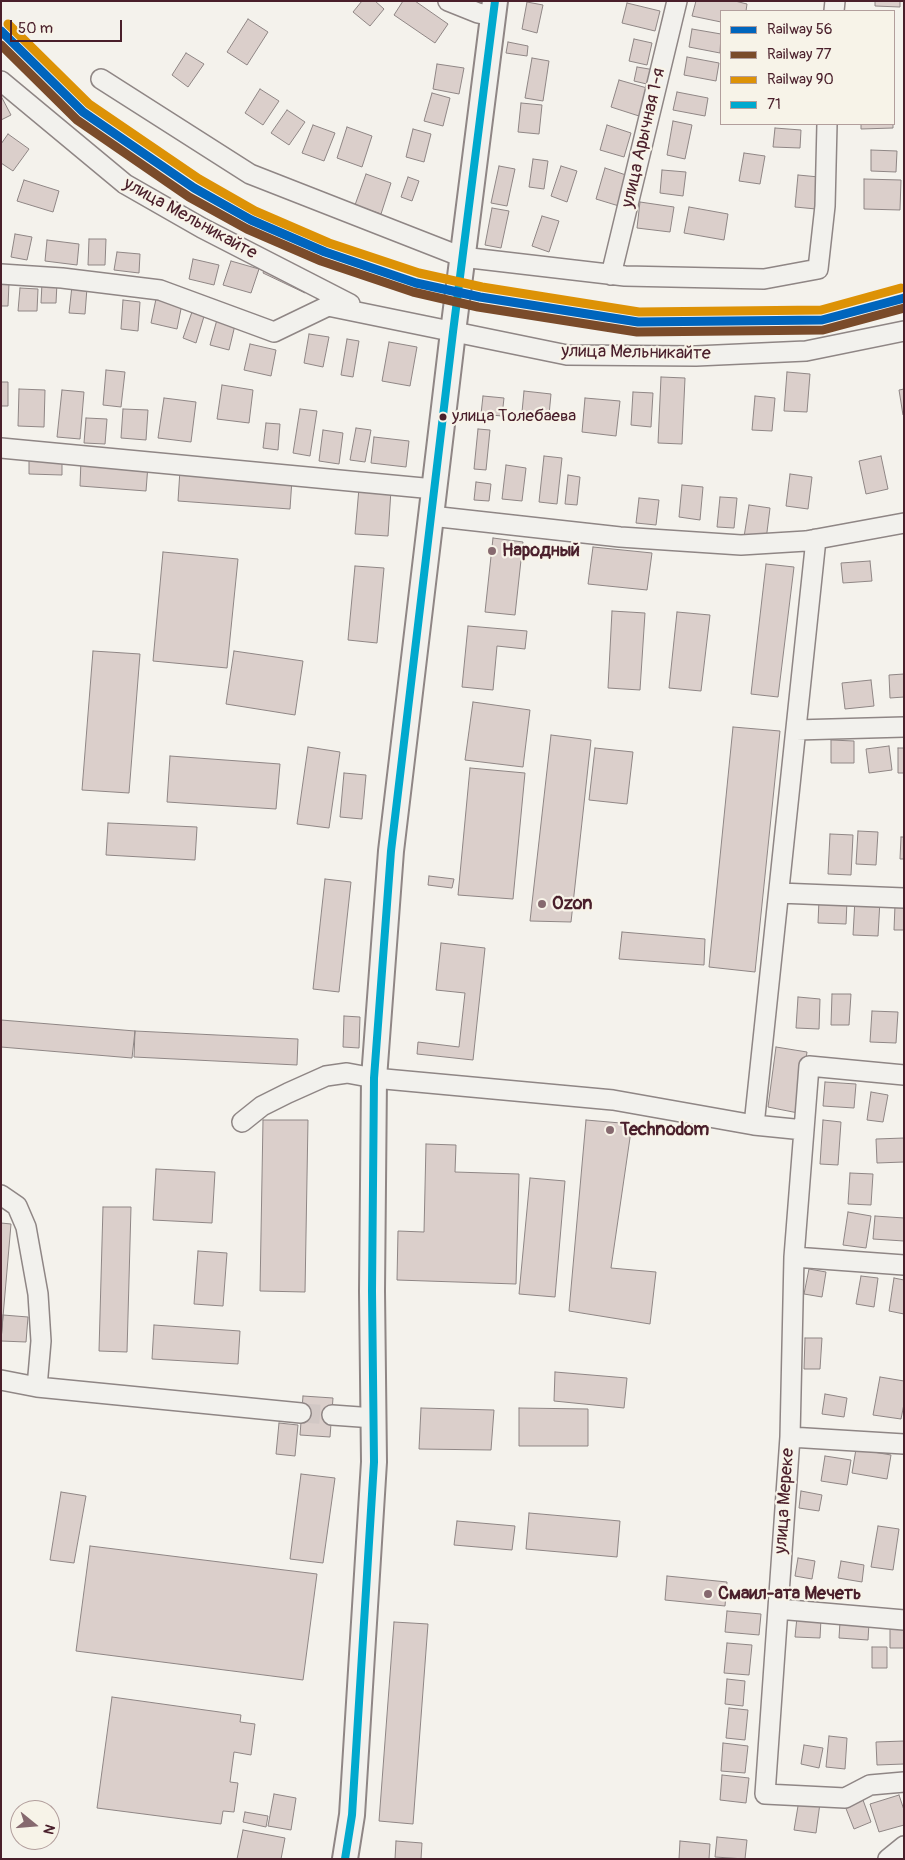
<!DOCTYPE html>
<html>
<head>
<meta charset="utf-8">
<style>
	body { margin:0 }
	#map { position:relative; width:905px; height:1860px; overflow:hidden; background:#f4f2ec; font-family:Pangolin,sans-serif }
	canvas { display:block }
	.frame { position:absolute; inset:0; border:2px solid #4a1f2b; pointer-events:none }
	.legend { position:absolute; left:720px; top:10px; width:175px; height:115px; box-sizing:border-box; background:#f7f3e8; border:1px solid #b29e9c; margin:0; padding:6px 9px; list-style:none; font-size:15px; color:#4a1f2b }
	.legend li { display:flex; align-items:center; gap:10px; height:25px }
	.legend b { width:25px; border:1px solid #b29e9c }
	.north { position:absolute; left:10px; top:1800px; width:50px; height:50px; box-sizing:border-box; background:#f7f3e8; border:1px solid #b29e9c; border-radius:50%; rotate:107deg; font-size:14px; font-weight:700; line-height:20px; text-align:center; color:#4a1f2b }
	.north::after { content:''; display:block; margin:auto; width:18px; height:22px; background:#86696f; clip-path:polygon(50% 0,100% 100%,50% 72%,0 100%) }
	.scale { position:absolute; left:10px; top:20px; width:112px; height:22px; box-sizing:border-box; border:2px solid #4a1f2b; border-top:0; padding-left:6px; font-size:15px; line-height:18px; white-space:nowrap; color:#4a1f2b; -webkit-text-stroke:4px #f7f3e8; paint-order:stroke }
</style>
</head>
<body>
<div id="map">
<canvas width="905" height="1860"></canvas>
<div class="frame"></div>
<ul class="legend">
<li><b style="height:6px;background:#0065bd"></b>Railway 56</li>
<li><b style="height:6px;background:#7a4b2a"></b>Railway 77</li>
<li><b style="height:6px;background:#dd9206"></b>Railway 90</li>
<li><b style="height:6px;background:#00a9ce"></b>71</li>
</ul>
<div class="north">N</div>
<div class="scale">50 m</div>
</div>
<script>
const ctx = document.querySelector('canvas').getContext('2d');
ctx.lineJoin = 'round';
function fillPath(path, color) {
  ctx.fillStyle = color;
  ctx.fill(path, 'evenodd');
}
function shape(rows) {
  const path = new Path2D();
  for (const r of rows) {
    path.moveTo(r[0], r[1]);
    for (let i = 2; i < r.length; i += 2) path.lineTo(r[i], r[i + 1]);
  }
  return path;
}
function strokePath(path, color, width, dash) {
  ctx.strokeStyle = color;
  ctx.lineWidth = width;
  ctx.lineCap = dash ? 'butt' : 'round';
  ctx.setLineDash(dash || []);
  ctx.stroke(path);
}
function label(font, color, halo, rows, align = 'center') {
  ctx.font = font + ' Pangolin,sans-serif';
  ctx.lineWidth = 4.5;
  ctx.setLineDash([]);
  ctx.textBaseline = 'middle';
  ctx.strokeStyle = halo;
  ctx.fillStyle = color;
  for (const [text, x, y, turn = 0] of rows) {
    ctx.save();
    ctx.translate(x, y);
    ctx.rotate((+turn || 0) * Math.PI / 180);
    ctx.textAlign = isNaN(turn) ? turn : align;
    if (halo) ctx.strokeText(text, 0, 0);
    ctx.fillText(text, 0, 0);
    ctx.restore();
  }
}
const building = shape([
	[362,1,375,1,384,9,370,26,353,12,362,1],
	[403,1,415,1,448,24,435,43,394,15,403,1],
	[696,1,735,1,747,4,746,11,721,11,721,22,692,16,696,1],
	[875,1,900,1,900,7,875,6,875,1],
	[527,2,543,5,537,33,522,29,527,2],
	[627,3,660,11,655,31,622,23,627,3],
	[248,19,268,32,247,65,227,52,248,19],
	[692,29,721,34,720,53,689,47,692,29],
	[634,39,652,43,647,65,629,61,634,39],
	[508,42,528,46,527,56,506,53,508,42],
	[186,53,204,64,188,87,172,75,186,53],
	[687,57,719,63,716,81,684,75,687,57],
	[532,58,549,61,543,101,525,98,532,58],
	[437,64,464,68,459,94,433,89,437,64],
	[637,67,655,70,651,85,634,81,637,67],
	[619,80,647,88,639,116,611,107,619,80],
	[260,89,279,101,263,125,245,113,260,89],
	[677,92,708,98,705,116,673,110,677,92],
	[432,93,450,98,443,126,424,121,432,93],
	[1,96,11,115,1,120,1,96],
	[521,103,542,105,539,134,518,132,521,103],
	[287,110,305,122,289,145,271,133,287,110],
	[673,121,692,125,685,159,667,155,673,121],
	[861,124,893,124,893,128,861,129,861,124],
	[313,125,335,133,324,161,302,153,313,125],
	[607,125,631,133,624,157,600,150,607,125],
	[347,127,372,136,362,167,337,158,347,127],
	[775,128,801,130,800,148,773,147,775,128],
	[413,129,431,134,424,162,406,157,413,129],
	[8,134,29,149,13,171,1,163,1,144,8,134],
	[871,150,897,151,896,172,871,171,871,150],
	[744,153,765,156,760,184,739,181,744,153],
	[533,159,548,161,544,189,529,187,533,159],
	[499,166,515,169,507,206,491,203,499,166],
	[561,166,577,171,567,202,551,196,561,166],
	[605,168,629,176,619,206,596,199,605,168],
	[662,170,686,172,683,196,660,193,662,170],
	[366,174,391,183,381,214,355,205,366,174],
	[798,175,819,177,816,209,795,207,798,175],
	[408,177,419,181,412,201,401,197,408,177],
	[864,179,901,180,900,210,864,209,864,179],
	[24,180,59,191,53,212,17,201,24,180],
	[640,202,674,207,670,232,637,228,640,202],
	[689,207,728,214,724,240,684,233,689,207],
	[492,208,509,211,501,248,485,245,492,208],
	[542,216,559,221,549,252,532,246,542,216],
	[15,234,32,237,27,260,11,257,15,234],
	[89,239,106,239,105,265,88,265,89,239],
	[47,240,79,244,77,265,45,261,47,240],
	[117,252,140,254,139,273,114,270,117,252],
	[193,259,219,265,214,285,189,279,193,259],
	[231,261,259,269,251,293,223,285,231,261],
	[266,265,309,284,305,293,263,273,266,265],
	[1,283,9,283,8,306,1,306,1,283],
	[42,283,57,283,56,303,41,303,42,283],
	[72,286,87,288,85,314,69,313,72,286],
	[20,288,38,289,37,311,18,311,20,288],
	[157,294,183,299,177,329,151,323,157,294],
	[123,300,140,302,138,331,121,329,123,300],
	[193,309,205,313,196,343,183,338,193,309],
	[218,316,236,321,229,350,210,345,218,316],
	[309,334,329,337,323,367,304,363,309,334],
	[347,339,359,341,353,377,341,375,347,339],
	[389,342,417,347,410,386,382,381,389,342],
	[250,344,276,350,271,376,244,370,250,344],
	[106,370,125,372,121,407,103,405,106,370],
	[787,372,810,374,807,412,784,411,787,372],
	[661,377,685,378,682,444,658,443,661,377],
	[1,382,8,382,8,406,1,406,1,382],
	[222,385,253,390,249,423,217,419,222,385],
	[19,389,45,390,44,427,18,426,19,389],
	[904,389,904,414,903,415,899,390,904,389],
	[62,390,84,392,80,439,57,437,62,390],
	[524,391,551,394,549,415,522,412,524,391],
	[633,392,653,393,651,427,631,425,633,392],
	[483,396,504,398,502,416,481,414,483,396],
	[755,396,775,398,772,431,752,430,755,396],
	[164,398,196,402,191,442,158,438,164,398],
	[585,398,620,401,616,436,582,432,585,398],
	[123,409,148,410,146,440,121,438,123,409],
	[300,409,317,411,310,456,293,453,300,409],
	[86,418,107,419,105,444,84,443,86,418],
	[266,423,280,424,278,450,263,448,266,423],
	[356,428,371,430,365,462,350,460,356,428],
	[478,429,490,430,486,470,474,469,478,429],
	[323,430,343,433,339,464,319,461,323,430],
	[374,437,409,441,406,467,371,463,374,437],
	[544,456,562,458,557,504,539,502,544,456],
	[881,456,888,489,866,494,859,461,881,456],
	[29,458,62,458,62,475,29,474,29,458],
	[81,460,148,465,146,491,80,486,81,460],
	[506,465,526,468,522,501,502,499,506,465],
	[180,470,292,479,290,509,178,501,180,470],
	[790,474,812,477,808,509,786,506,790,474],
	[568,475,580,477,577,505,565,504,568,475],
	[476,482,491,484,489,501,474,500,476,482],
	[682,485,703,487,700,520,679,517,682,485],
	[359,488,391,490,388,536,355,534,359,488],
	[720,497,737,498,734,528,717,527,720,497],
	[639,498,659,500,656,525,636,523,639,498],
	[749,505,770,508,766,540,744,537,749,505],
	[493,538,523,542,515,615,485,612,493,538],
	[593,547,652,553,647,590,588,584,593,547],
	[163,552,238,559,227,668,153,661,163,552],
	[870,561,872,581,843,583,841,563,870,561],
	[766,564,794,567,778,697,751,694,766,564],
	[355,566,384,568,377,643,348,640,355,566],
	[612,611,645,613,640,690,608,688,612,611],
	[677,612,710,615,701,691,669,688,677,612],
	[468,626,527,631,525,649,497,646,493,690,462,687,468,626],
	[93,651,140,654,129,793,82,790,93,651],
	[234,651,303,661,295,715,226,704,234,651],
	[904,674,904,697,890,698,889,675,904,674],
	[871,680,874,706,845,709,842,683,871,680],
	[473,702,530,710,523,767,465,760,473,702],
	[733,727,780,731,755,972,709,967,733,727],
	[551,735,591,740,571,922,530,921,551,735],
	[831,740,854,741,854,763,831,763,831,740],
	[889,746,892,770,869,773,866,749,889,746],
	[308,747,340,752,329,828,297,824,308,747],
	[595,748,633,752,627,804,589,800,595,748],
	[898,748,904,748,904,773,898,773,898,748],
	[170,756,280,764,276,809,167,802,170,756],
	[470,768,525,773,513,899,458,895,470,768],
	[344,773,366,775,362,819,340,817,344,773],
	[108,823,197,827,195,860,106,855,108,823],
	[858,831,878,832,876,865,856,864,858,831],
	[830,834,853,835,851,875,828,874,830,834],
	[901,837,904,837,904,859,900,859,901,837],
	[429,876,454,879,452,888,428,885,429,876],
	[325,879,351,882,339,992,313,989,325,879],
	[855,899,880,900,878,936,853,935,855,899],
	[819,900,847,901,846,924,818,923,819,900],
	[895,905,904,905,904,930,894,930,895,905],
	[622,932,705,939,704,965,619,959,622,932],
	[441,943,485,948,473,1060,417,1054,418,1042,459,1047,465,993,436,990,441,943],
	[832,994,851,994,849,1025,831,1025,832,994],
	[798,997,820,999,819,1029,796,1028,798,997],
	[872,1011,898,1012,896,1043,870,1042,872,1011],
	[344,1016,360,1017,359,1048,343,1047,344,1016],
	[1,1020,135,1031,132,1058,1,1047,1,1020],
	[135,1031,298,1039,297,1065,134,1057,135,1031],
	[776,1047,807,1052,798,1113,768,1107,776,1047],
	[825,1082,856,1084,854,1108,823,1106,825,1082],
	[871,1092,888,1095,883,1122,867,1120,871,1092],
	[263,1120,308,1120,305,1292,260,1291,263,1120],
	[586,1120,632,1124,611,1268,656,1272,650,1324,569,1311,586,1120],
	[823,1120,841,1122,838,1165,820,1164,823,1120],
	[904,1138,904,1162,877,1163,876,1139,904,1138],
	[426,1144,456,1145,455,1172,519,1174,516,1284,397,1280,398,1231,424,1232,426,1144],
	[156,1169,215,1172,212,1223,153,1220,156,1169],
	[850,1173,873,1174,871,1205,848,1204,850,1173],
	[530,1178,565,1181,555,1297,519,1294,530,1178],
	[103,1207,131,1207,127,1352,99,1351,103,1207],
	[848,1212,871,1216,866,1248,843,1245,848,1212],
	[875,1216,904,1218,904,1241,873,1239,875,1216],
	[1,1223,11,1224,1,1340,1,1223],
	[198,1251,227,1253,223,1306,194,1304,198,1251],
	[809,1269,826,1272,822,1297,804,1294,809,1269],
	[861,1276,878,1278,874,1307,856,1304,861,1276],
	[894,1278,904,1280,904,1314,889,1311,894,1278],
	[3,1315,28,1317,26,1342,1,1341,3,1315],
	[154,1325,240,1331,238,1364,152,1359,154,1325],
	[805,1338,822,1338,820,1369,804,1369,805,1338],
	[555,1372,627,1378,624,1408,554,1401,555,1372],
	[880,1377,904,1381,904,1404,901,1419,873,1415,880,1377],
	[825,1394,847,1398,844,1417,822,1414,825,1394],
	[303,1396,333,1398,330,1437,300,1435,303,1396],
	[421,1408,494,1410,491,1450,419,1449,421,1408],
	[519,1408,588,1409,588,1446,519,1446,519,1408],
	[279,1423,298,1425,295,1456,276,1454,279,1423],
	[856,1449,891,1455,887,1479,852,1473,856,1449],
	[825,1456,851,1460,847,1485,821,1481,825,1456],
	[301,1474,335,1478,323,1563,290,1559,301,1474],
	[801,1491,822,1495,819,1511,799,1508,801,1491],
	[61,1492,86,1496,74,1563,50,1560,61,1492],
	[529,1513,620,1521,617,1557,526,1549,529,1513],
	[457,1521,515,1526,512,1550,454,1545,457,1521],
	[878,1526,899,1529,893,1570,871,1567,878,1526],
	[90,1546,317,1574,303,1680,76,1651,90,1546],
	[798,1558,815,1561,812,1579,795,1576,798,1558],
	[841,1561,864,1565,862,1582,838,1578,841,1561],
	[667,1576,727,1582,725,1606,665,1600,667,1576],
	[727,1611,761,1614,759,1635,725,1632,727,1611],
	[797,1617,821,1619,820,1638,795,1637,797,1617],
	[394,1622,428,1624,413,1824,379,1821,394,1622],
	[840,1622,869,1623,868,1640,839,1638,840,1622],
	[890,1626,904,1626,904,1648,890,1648,890,1626],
	[727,1643,752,1645,749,1675,724,1673,727,1643],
	[872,1647,887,1647,887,1668,872,1668,872,1647],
	[727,1679,745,1681,743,1706,725,1704,727,1679],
	[112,1697,241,1715,240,1722,255,1724,251,1755,234,1752,230,1782,238,1783,234,1812,223,1811,221,1824,97,1808,112,1697],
	[729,1708,748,1710,745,1740,726,1738,729,1708],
	[829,1736,847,1738,845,1769,826,1767,829,1736],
	[904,1741,904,1764,877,1765,876,1742,904,1741],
	[723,1743,748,1746,745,1773,721,1771,723,1743],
	[804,1745,823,1748,819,1768,801,1764,804,1745],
	[722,1775,749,1778,746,1803,720,1800,722,1775],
	[274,1794,296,1798,291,1830,268,1826,274,1794],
	[899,1795,904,1810,904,1825,879,1832,870,1804,899,1795],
	[799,1800,820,1803,816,1833,794,1830,799,1800],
	[863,1800,871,1822,854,1829,845,1806,863,1800],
	[245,1812,268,1816,266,1827,243,1822,245,1812],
	[243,1830,285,1838,281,1859,237,1859,243,1830],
	[717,1837,747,1840,745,1859,715,1857,717,1837],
	[396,1841,422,1843,421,1859,395,1859,396,1841],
	[680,1841,710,1844,709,1859,679,1859,680,1841]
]);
fillPath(building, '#dbcfcb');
strokePath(building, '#8f8685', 1);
strokePath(shape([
	[301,1413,332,1415]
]), '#d2c8c5', 19, [19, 9]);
const minor = shape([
	[448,1,478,13,493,16],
	[834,11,835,1],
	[101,79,250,174,462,257,625,276,764,279,818,269,825,206,827,124],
	[1,81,125,184,202,228,350,304],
	[1,274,62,278,160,290,274,332,328,306,567,355,696,356,806,351,904,331],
	[611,275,677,1],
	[1,448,434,489],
	[431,516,620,537,741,545,806,541,904,523],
	[796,730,904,727],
	[779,893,904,898],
	[904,1075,809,1066,794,1257,790,1437,765,1794,845,1798,870,1785,904,1782],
	[242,1122,262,1106,288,1093,326,1076,347,1073,374,1078,613,1100,754,1125,804,1130],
	[754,1125,816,539],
	[1,1195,17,1206,26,1227,38,1294,41,1341,37,1387],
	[794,1257,904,1265],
	[1,1380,37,1387,301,1413],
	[332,1415,374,1418],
	[790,1437,904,1444],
	[778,1609,904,1620],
	[888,1859,904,1846]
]);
const major = shape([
	[345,1859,352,1815,374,1462,372,1291,374,1078,391,851,453,332,495,1]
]);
strokePath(minor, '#8f8685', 22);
strokePath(major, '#8f8685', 28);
strokePath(minor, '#f2f1ed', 19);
strokePath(major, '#f2f1ed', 24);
strokePath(shape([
	[345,1859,352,1815,374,1462,372,1291,374,1078,391,851,453,332,495,1]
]), '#00a9ce', 8);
strokePath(shape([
	[1,31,83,112,194,188,251,220,325,252,416,283,480,297,638,322,822,320,904,298]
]), '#0065bd', 9);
strokePath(shape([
	[1,45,77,120,189,197,247,229,321,261,413,292,478,307,637,332,823,330,904,308]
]), '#7a4b2a', 9);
strokePath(shape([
	[8,24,89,104,199,179,255,211,329,243,419,273,482,287,639,312,821,310,901,288]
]), '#dd9206', 9);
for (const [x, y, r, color] of [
	[443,417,4.5,"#4a1f2b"],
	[492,551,5,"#86696f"],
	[542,904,5,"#86696f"],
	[610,1130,5,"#86696f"],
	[708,1594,5,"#86696f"]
]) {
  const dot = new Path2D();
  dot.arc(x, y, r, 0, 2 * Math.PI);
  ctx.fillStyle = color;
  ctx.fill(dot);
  strokePath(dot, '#f7f3e8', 2);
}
label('17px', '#4a1f2b', '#f7f3e8', [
	["улица Толебаева",452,417]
], 'left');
label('18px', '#4a1f2b', '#f7f3e8', [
	["улица Арычная 1-я",644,138,-77],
	["улица Мельникайте",190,219,29],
	["улица Мельникайте",636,353,1],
	["улица Мереке",785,1501,-86]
]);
label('bold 18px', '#4a1f2b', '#f7f3e8', [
	["Народный",502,551],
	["Ozon",552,904],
	["Technodom",620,1130],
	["Смаил-ата Мечеть",718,1594]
], 'left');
</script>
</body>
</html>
